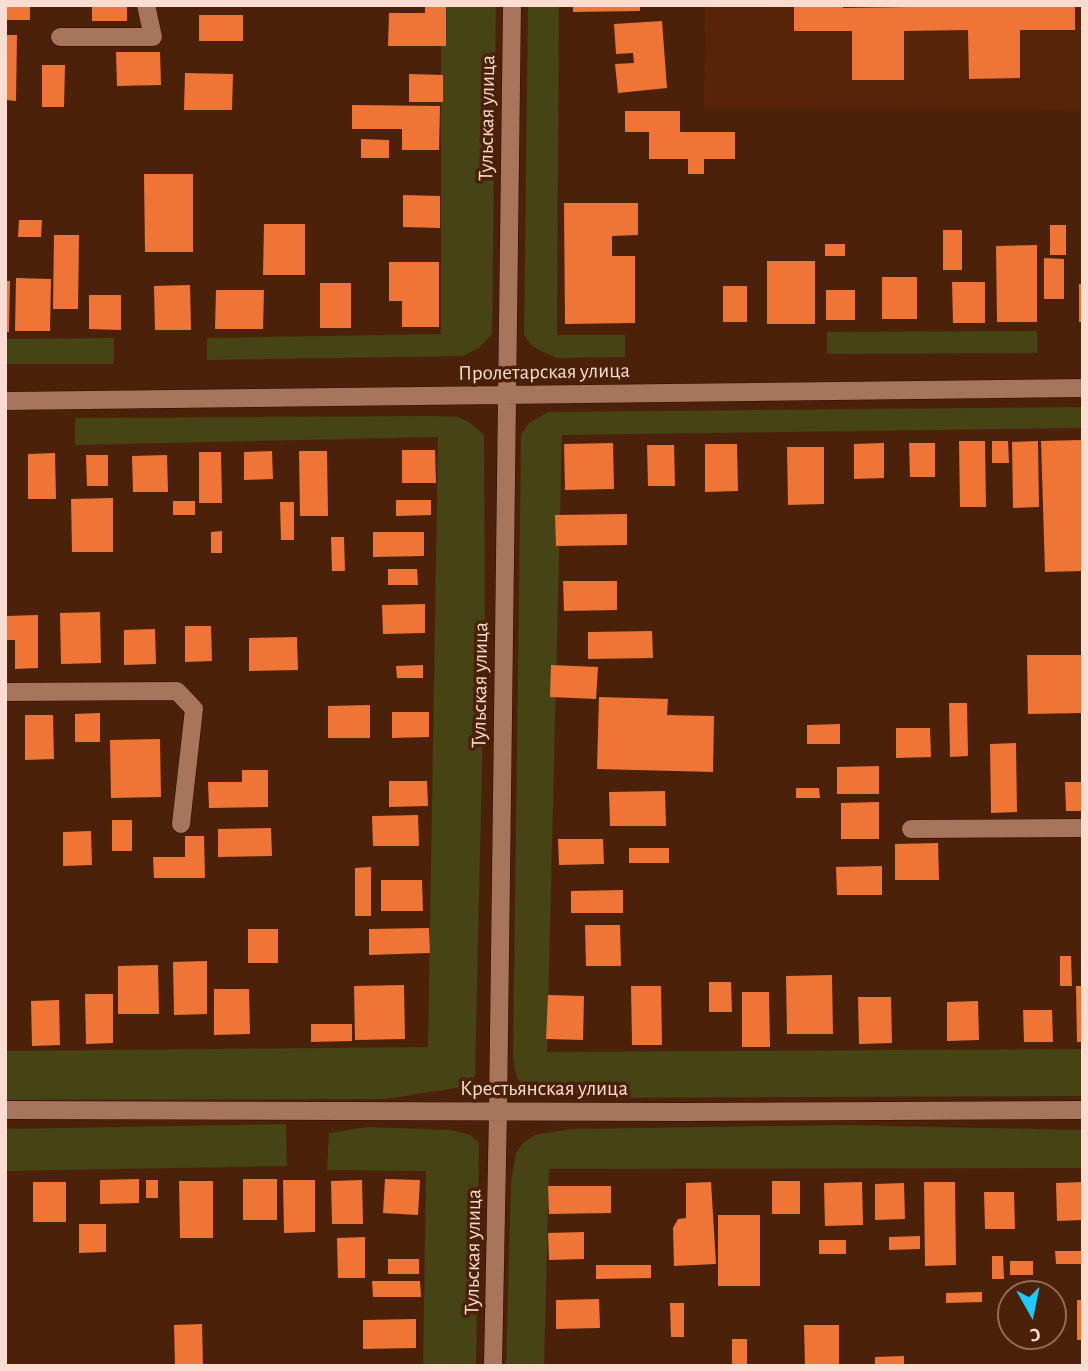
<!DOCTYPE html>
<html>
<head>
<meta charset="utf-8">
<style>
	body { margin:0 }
	#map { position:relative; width:1088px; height:1371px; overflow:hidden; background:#4c210a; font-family:"Alegreya Sans",sans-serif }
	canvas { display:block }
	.frame { position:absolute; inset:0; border:7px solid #faddd0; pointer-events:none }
	.north { position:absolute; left:997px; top:1280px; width:70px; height:70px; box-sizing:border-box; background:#4c210a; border:2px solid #926c59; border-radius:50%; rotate:171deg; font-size:19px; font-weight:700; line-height:28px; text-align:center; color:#faddd0 }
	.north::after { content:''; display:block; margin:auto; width:24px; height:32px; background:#1ec9fd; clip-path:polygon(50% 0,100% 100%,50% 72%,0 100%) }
</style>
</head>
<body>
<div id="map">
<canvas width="1088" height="1371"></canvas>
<div class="frame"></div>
<div class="north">С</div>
</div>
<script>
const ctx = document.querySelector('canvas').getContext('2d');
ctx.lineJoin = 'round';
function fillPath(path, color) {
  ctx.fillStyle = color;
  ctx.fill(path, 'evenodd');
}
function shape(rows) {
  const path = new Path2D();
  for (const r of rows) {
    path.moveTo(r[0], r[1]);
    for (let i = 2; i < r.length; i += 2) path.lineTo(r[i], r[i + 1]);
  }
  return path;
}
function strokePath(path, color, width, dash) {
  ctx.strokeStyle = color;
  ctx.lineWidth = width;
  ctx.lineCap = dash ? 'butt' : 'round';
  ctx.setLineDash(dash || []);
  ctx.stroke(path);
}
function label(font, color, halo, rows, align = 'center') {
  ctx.font = font + ' "Alegreya Sans",sans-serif';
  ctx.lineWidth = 7;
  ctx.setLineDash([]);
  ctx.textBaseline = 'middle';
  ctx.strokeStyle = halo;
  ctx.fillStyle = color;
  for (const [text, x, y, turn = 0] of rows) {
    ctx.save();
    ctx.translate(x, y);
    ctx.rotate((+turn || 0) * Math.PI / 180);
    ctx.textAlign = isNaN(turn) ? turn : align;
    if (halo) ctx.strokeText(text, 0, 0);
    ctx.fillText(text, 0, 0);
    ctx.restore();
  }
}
fillPath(shape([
	[705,5,1083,5,1083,110,704,109]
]), '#572409');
fillPath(shape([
	[441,5,496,5,492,334,479,348,463,356,207,360,207,338,441,334],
	[528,5,559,5,557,335,625,335,625,357,557,358,541,351,531,345,524,335],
	[1037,331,1038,353,827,354,827,332],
	[114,338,114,364,5,364,5,339],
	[1083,407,1083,428,562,435,547,1052,1083,1049,1083,1096,550,1098,538,1095,529,1091,517,1078,514,1066,513,1053,521,435,529,423,548,412],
	[435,416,458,417,469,422,484,435,485,630,475,1076,462,1087,386,1099,5,1100,5,1051,428,1047,438,437,75,445,75,418],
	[286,1124,287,1166,5,1171,5,1129],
	[839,1125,1083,1130,1083,1168,549,1169,544,1366,506,1366,511,1182,516,1153,524,1142,535,1135,571,1129],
	[368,1127,451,1130,471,1135,479,1143,476,1366,423,1366,426,1171,327,1170,329,1133]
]), '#464314');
fillPath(shape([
	[5,5,30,5,30,20,5,20],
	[92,5,127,5,127,21,92,21],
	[425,5,446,5,446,46,388,46,389,13,425,13],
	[573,5,640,5,640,11,573,12],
	[794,5,843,5,843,8,909,7,909,5,1075,5,1075,30,1020,30,1020,78,969,79,968,30,904,31,904,80,852,80,852,31,794,31],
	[199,15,243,15,243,41,199,41],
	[662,21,667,88,618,93,615,64,634,63,633,53,616,54,614,24],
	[5,35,17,35,16,101,5,100],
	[116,52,160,52,161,85,117,86],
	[42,65,65,65,64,107,42,107],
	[185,73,233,74,232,110,184,110],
	[409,74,443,75,443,102,409,102],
	[352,105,440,106,439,150,402,150,402,129,352,129],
	[625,111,680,111,680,132,735,132,735,159,704,159,704,174,688,174,688,159,649,159,649,132,625,132],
	[361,139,389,140,389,158,361,158],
	[144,174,193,174,193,252,145,252],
	[403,195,440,196,440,228,403,227],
	[564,203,638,203,638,235,612,236,612,256,635,256,635,323,565,324],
	[19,220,42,220,41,237,18,237],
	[264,224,305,224,305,275,263,275],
	[1050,225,1066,225,1066,255,1050,255],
	[943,230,962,230,962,270,943,270],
	[54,235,79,235,78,309,53,309],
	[825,244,845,244,845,256,825,256],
	[1037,245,1037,322,997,322,996,246],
	[1044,258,1064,259,1064,299,1044,299],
	[767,261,815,261,815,324,767,324],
	[389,262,439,262,439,327,402,327,402,301,389,301],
	[882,277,917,277,917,319,882,319],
	[16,278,51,279,50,331,15,331],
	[5,281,10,281,9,332,5,332],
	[952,282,985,282,985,323,953,323],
	[320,283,351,283,351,328,320,328],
	[1079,284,1083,284,1083,322,1079,322],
	[190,285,191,330,155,330,154,286],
	[723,286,747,286,747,322,723,322],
	[216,290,264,290,263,329,215,329],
	[826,290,855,290,855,320,826,320],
	[89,295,121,295,121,330,89,329],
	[1083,440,1083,571,1045,572,1041,441],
	[959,441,985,441,986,507,960,507],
	[992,441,1008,441,1009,463,992,463],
	[1038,441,1039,507,1013,508,1012,442],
	[613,443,614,489,565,490,564,444],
	[884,443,884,478,854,479,854,444],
	[909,443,935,443,935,477,910,477],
	[705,444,737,444,738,491,705,492],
	[647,445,674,445,675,486,648,486],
	[787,447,824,447,824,504,788,505],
	[402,450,435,450,436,483,402,483],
	[272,451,273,479,244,480,244,452],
	[299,451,327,451,328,516,300,516],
	[199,452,221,452,222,503,199,503],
	[55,453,56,499,28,499,28,454],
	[86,455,108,455,108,486,87,486],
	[167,455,168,492,133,492,132,456],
	[113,498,113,552,72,552,71,499],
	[396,500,431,500,431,515,396,516],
	[173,501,195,501,195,515,173,515],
	[280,502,294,502,294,540,281,540],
	[627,514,627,545,556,546,555,515],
	[222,531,222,553,211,553,211,532],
	[373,532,424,532,424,556,373,557],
	[331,537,344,537,345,571,332,571],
	[388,569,417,569,418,585,388,585],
	[563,581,617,581,617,610,564,611],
	[425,604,425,633,383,634,382,605],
	[100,612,101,663,61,664,60,613],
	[38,615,38,668,15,669,15,640,5,640,5,616],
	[185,626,211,626,212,661,185,662],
	[155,629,156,664,124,665,124,630],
	[652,631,653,658,588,659,588,632],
	[297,637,298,670,249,671,249,638],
	[1027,655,1083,655,1083,713,1028,714],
	[423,665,423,678,397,678,396,666],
	[551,665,598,667,596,699,550,697],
	[599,697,668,699,667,715,714,716,713,772,597,769],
	[949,703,967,703,968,756,950,757],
	[370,705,370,738,328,738,328,706],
	[392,712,429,712,429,737,392,738],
	[100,713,100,742,75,742,75,714],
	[25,715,53,715,54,759,25,760],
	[840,724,840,744,807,744,807,725],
	[896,728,930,728,931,757,896,758],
	[160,739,161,797,111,798,110,740],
	[1016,743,1017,812,991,813,990,744],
	[879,766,879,794,837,794,837,767],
	[242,770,268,770,268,807,209,808,208,782,242,782],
	[389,781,427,781,428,806,389,807],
	[1065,782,1083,782,1083,811,1066,811],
	[796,788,819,788,820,798,796,798],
	[665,791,666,826,610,826,609,792],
	[879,802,879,839,841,839,841,803],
	[418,815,419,846,373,846,372,816],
	[112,820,132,820,132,851,112,851],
	[271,828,272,856,218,857,218,829],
	[91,831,92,865,63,866,63,832],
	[185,836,204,836,205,878,154,878,153,857,185,857],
	[558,839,603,839,604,864,559,865],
	[938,843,939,880,895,880,895,844],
	[629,848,669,848,669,863,629,863],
	[882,866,882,895,837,895,836,867],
	[371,867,371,916,355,916,355,868],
	[381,880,422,880,423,911,381,911],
	[623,890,623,913,571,913,571,891],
	[585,925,620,925,621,966,586,966],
	[429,928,430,953,369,955,369,929],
	[248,929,278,929,278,963,248,963],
	[1060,956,1071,956,1072,986,1060,986],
	[207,961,207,1014,174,1015,173,962],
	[158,965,159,1014,118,1014,118,966],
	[832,975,833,1034,787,1034,786,976],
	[709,982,731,982,732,1012,709,1012],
	[404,985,405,1039,355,1040,354,986],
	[631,986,661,986,662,1045,632,1045],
	[1076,986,1083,986,1083,1042,1077,1042],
	[214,989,249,989,250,1034,214,1035],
	[742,992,769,992,770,1047,742,1047],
	[85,994,113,994,113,1043,86,1044],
	[548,995,584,996,583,1040,546,1039],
	[858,997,891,997,892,1043,859,1044],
	[59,1000,60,1045,32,1046,31,1001],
	[978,1001,979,1040,947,1041,947,1002],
	[1023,1010,1052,1010,1053,1042,1024,1042],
	[311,1024,352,1024,352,1041,311,1042],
	[139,1179,139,1203,100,1204,100,1180],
	[243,1179,277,1179,277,1220,243,1220],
	[385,1179,420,1180,418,1215,383,1213],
	[146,1180,158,1180,158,1198,146,1198],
	[283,1180,315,1180,315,1232,284,1233],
	[362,1180,363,1224,332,1224,331,1181],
	[179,1181,213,1181,213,1238,180,1238],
	[772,1181,800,1181,800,1214,772,1214],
	[33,1182,66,1182,66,1222,33,1222],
	[711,1182,716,1264,674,1266,673,1228,678,1219,686,1218,686,1183],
	[862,1182,863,1225,825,1226,824,1183],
	[924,1182,955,1182,956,1265,925,1266],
	[1083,1182,1083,1220,1057,1221,1056,1183],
	[904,1183,905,1219,875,1220,875,1184],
	[548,1186,611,1186,611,1213,549,1214],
	[984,1192,1014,1192,1015,1229,985,1229],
	[718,1215,760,1215,760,1286,718,1286],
	[79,1224,106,1224,106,1252,79,1253],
	[584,1232,584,1259,549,1260,548,1233],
	[920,1236,920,1249,889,1250,889,1237],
	[365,1237,365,1278,338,1278,337,1238],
	[819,1240,846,1240,846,1254,819,1254],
	[1055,1251,1083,1251,1083,1264,1056,1264],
	[992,1256,1003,1256,1004,1279,992,1279],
	[388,1259,419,1259,419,1274,388,1274],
	[1010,1261,1033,1261,1033,1275,1010,1275],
	[596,1265,651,1265,651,1278,596,1279],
	[372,1281,420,1281,421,1297,373,1297],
	[982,1292,982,1302,946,1303,946,1293],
	[599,1299,600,1328,556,1329,556,1300],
	[1077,1300,1083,1300,1083,1340,1077,1340],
	[670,1303,684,1303,684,1337,671,1337],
	[416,1319,416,1348,363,1349,363,1320],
	[202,1324,203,1366,175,1366,174,1325],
	[804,1325,839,1325,839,1366,805,1366],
	[732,1339,747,1339,747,1366,732,1366],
	[904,1356,904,1366,875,1366,875,1357]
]), '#ee7535');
const minor = shape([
	[60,37,153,37,146,5],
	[5,401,1083,388],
	[5,692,177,691,194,709,181,824],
	[911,829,1083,828],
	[5,1110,684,1112,1083,1110],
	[493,1366,498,1111,512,5]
]);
strokePath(minor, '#2c0c00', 19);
strokePath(minor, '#a7745c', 18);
label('21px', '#faddd0', '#4c210a', [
	["Тульская улица",487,118,-89],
	["Пролетарская улица",544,372,-1],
	["Тульская улица",480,685,-89],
	["Крестьянская улица",544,1089],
	["Тульская улица",473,1252,-89]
]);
</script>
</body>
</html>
